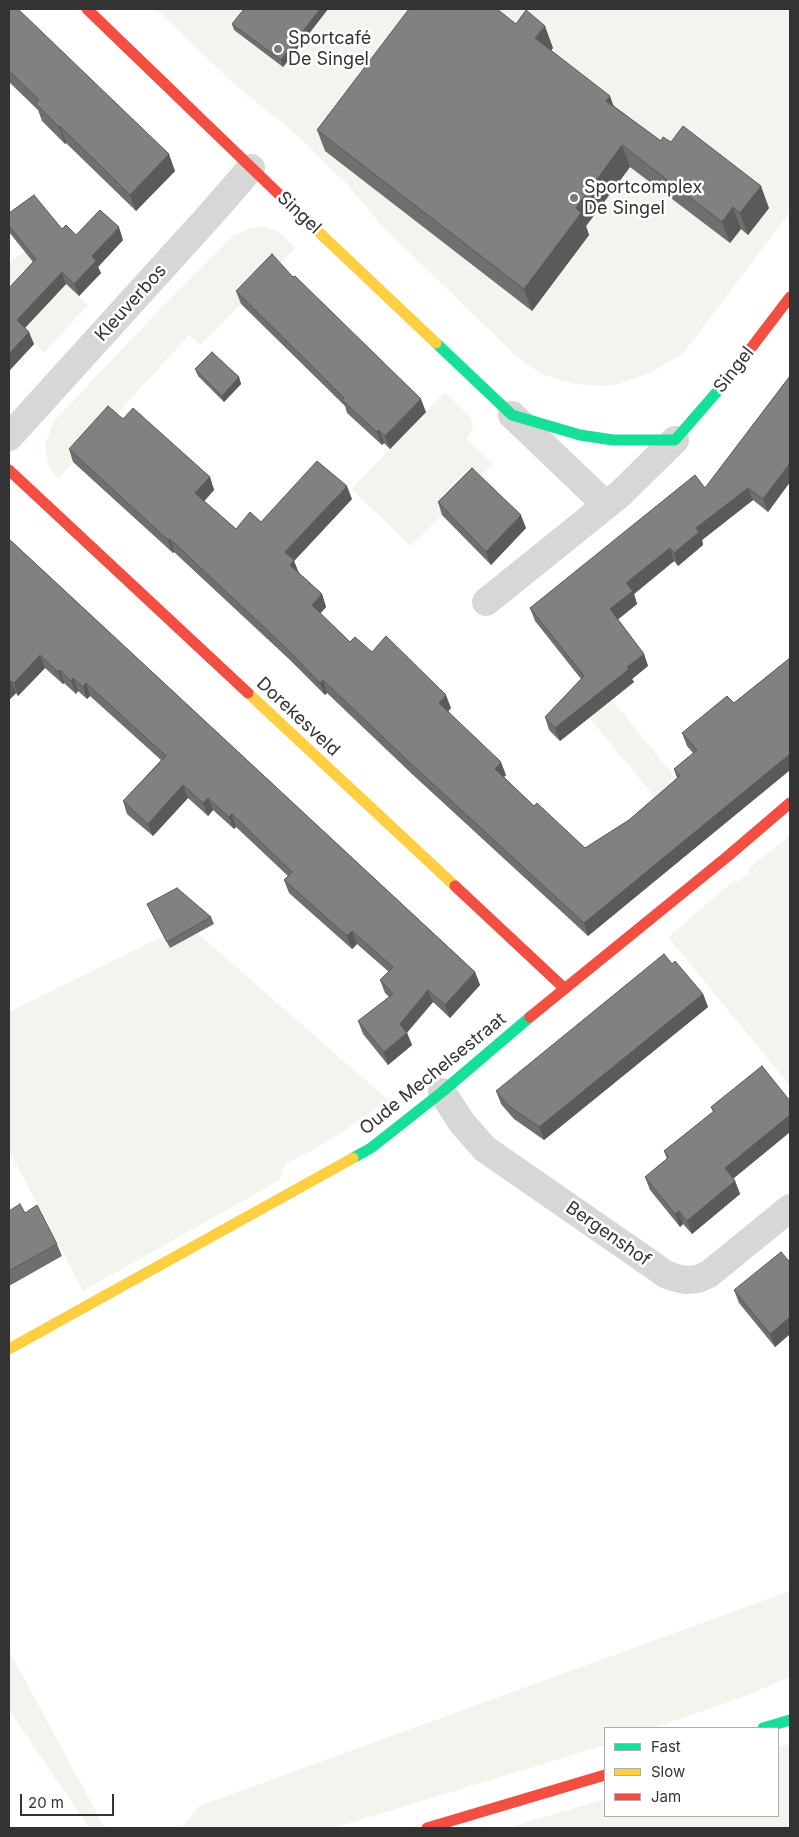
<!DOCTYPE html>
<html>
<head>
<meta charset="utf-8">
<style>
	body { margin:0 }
	#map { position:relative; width:799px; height:1837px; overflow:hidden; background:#fff; font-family:Inter,sans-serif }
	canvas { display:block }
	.frame { position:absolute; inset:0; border:10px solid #333; pointer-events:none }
	.legend { position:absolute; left:604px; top:1727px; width:175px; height:90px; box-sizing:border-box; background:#fff; border:1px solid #adadad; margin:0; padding:6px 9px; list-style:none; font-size:15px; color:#333 }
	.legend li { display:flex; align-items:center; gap:10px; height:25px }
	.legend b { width:25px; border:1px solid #adadad }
	.scale { position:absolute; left:20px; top:1794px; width:94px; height:22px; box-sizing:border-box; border:2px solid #333; border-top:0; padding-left:6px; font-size:15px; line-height:18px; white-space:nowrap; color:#333; -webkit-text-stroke:4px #fff; paint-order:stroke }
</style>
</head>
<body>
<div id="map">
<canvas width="799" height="1837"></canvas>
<div class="frame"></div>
<ul class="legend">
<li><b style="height:6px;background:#16e098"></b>Fast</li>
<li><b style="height:6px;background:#ffcf43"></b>Slow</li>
<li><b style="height:6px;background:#f24e42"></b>Jam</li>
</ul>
<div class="scale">20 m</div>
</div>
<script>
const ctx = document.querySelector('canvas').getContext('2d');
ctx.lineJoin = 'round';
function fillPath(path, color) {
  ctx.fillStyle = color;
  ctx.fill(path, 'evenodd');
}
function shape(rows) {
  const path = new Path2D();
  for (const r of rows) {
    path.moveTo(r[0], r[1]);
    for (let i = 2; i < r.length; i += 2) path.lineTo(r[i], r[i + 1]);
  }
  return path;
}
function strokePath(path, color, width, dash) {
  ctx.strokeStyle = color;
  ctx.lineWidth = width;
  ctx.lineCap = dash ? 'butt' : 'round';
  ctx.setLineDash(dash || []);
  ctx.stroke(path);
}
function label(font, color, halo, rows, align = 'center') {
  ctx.font = font + ' Inter,sans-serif';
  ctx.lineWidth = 5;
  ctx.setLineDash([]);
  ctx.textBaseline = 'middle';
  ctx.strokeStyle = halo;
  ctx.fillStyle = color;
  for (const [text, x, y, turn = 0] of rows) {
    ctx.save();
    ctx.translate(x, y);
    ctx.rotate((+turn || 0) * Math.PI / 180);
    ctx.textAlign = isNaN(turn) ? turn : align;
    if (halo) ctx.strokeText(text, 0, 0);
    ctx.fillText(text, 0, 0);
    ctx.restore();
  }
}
fillPath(shape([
	[156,9,790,9,790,212,682,355,649,373,618,384,603,386,576,384,561,380,541,374,515,355,382,226,347,184,291,130,234,84],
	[264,227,278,231,295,248,201,345,189,335,58,479,48,465,46,454,45,445,54,421,161,308,233,236,251,228],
	[28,249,88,305,44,353,9,320,9,263],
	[445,392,471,418,473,431,466,438,493,464,411,546,351,489],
	[599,684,718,830,663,807,591,720,577,702],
	[790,835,790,1086,668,937,735,880,738,882,749,873,749,868],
	[187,924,388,1100,335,1137,309,1152,285,1164,280,1180,83,1291,9,1150,9,1012],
	[790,1591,790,1677,740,1698,654,1728,605,1728,605,1745,333,1828,181,1828,199,1806],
	[9,1651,20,1671,105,1828,89,1828,9,1710],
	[790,1743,790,1828,507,1828,605,1799,605,1816,778,1816,778,1747]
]), '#f1f5ed');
strokePath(shape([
	[512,415,606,505],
	[9,437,211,214,251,168],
	[486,602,620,494,675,440],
	[442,1092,462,1123,485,1149,654,1266,665,1274,676,1278,686,1280,698,1279,709,1274,790,1208]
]), '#d7d7d7', 28);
strokePath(shape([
	[436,343,512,415,580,435,613,440,675,440,722,386,745,356],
	[353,1158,371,1148,442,1092,530,1017],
	[763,1728,790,1720]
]), '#16e098', 11);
strokePath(shape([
	[288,203,436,343],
	[248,693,455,886],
	[9,1349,353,1158]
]), '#ffcf43', 11);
strokePath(shape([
	[87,9,288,203],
	[745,356,790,297],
	[9,470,248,693],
	[455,886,564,988],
	[530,1017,728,856,790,803],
	[427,1828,605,1775]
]), '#f24e42', 11);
fillPath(shape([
	[9,9,175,171,136,211,66,143,65,144,42,121,38,110,9,82],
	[328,9,283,67,234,30,232,24],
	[516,24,553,48,551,50,614,106,661,141,769,208,748,235,741,229,730,243,630,167,586,226,589,235,532,311,325,151,317,130],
	[9,213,62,229,76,235,123,240,98,267,101,273,79,296,66,284,25,328,34,344,9,371,9,288,33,262,9,232],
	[293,277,426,412,390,449,384,443,382,445,347,413,345,406,241,304,236,291],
	[195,369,239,377,241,384,224,402,198,376],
	[790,376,790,482,768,512,753,500,702,540,703,545,678,566,674,561,634,594,637,604,618,619,644,654,648,666,632,679,634,682,560,741,549,730,545,717,581,679,535,621,530,608,705,488],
	[123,419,210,477,214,490,204,501,236,529,261,522,352,499,294,561,298,572,322,594,326,607,320,614,350,642,372,652,451,708,448,711,506,775,504,777,534,806,585,848,629,820,677,778,674,769,693,753,687,746,682,733,734,703,790,658,790,770,588,936,412,774,327,693,325,695,290,660,174,552,173,553,73,462,69,449],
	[438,502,526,528,491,565,442,515],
	[9,539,475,972,480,985,450,1018,433,1002,407,1033,412,1045,388,1065,363,1034,358,1021,389,997,385,993,380,980,389,972,357,944,352,949,289,893,284,880,288,876,236,827,234,829,213,810,208,816,188,798,153,836,127,814,123,801,161,760,90,696,87,699,78,691,76,694,64,683,63,684,45,668,18,696,16,693,10,699,9,698],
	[147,904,211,917,214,924,170,948,150,910],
	[703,994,708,1007,544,1140,514,1119,501,1104,496,1091],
	[790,1101,790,1132,733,1179,735,1181,740,1194,692,1234,683,1224,680,1227,650,1190,645,1177,667,1159,664,1151,713,1112,711,1107],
	[9,1211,25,1213,57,1244,62,1256,9,1286],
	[790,1260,790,1334,775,1347,739,1303,734,1290]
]), '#6f6f6f');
fillPath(shape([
	[320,9,328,9,283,67,281,60],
	[545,26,553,48,543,60,535,38],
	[610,96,618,118,606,101],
	[60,126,66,143,65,144,59,127],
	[622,145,630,167,586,226,589,235,532,311,524,289,576,208],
	[169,154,175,171,136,211,130,195],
	[761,186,769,208,748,235,740,213],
	[733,207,741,229,730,243,722,222],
	[119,227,123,240,98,267,101,273,79,296,74,284,92,256],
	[62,272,66,284,21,332,17,320],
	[29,332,34,344,9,371,9,354],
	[239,377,241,384,224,402,222,396],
	[421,399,426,412,390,449,385,436],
	[379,430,384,443,382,445,377,432],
	[790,463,790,482,768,512,763,499],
	[210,477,214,490,200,506,195,493],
	[347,486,352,499,294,561,299,573,295,577,285,552],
	[748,488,753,500,702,540,703,545,678,566,674,553,696,528],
	[521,515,526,528,491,565,486,552],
	[170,539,174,552,173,553,168,540],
	[670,548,674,561,634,594,637,604,615,622,610,609,626,583],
	[322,594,326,607,316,618,312,605],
	[644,654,648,666,632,679,634,682,560,741,555,728,627,667],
	[40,655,45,668,18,696,14,683],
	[60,670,64,683,63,684,58,672],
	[73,678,78,691,76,694,71,681],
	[323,680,327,693,325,695,320,683],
	[11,681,16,693,10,699,9,695,9,683],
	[86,683,90,696,87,699,83,687],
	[446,695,451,708,444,716,439,703],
	[790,754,790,770,588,936,584,923],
	[501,762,506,775,499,782,495,769],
	[183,785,188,798,153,836,148,824],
	[208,798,213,810,208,816,203,803],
	[232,814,236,827,234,829,229,817],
	[352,931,357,944,352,949,347,936],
	[475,972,480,985,450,1018,445,1005],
	[428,990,433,1002,406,1033,407,1033,412,1045,388,1065,384,1052,400,1024],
	[703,994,708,1007,544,1140,539,1127],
	[790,1115,790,1132,730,1181,725,1168],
	[735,1181,740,1194,692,1234,687,1221],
	[679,1211,683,1224,680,1227,675,1214],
	[790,1317,790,1334,775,1347,770,1334]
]), '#5a5a5a');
const building = shape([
	[9,9,18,9,169,154,130,195,60,126,59,127,36,104,39,100,9,71,9,9],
	[244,9,320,9,281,60,232,24,244,9],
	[409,9,497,9,516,24,526,10,545,26,535,38,610,96,606,101,661,141,663,137,671,142,683,126,761,186,740,213,733,207,722,222,622,145,576,208,581,213,524,289,317,130,409,9],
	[34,195,62,229,66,225,76,235,100,210,119,227,92,256,96,261,74,284,62,272,17,320,29,332,9,354,9,288,36,259,9,226,9,213,34,195],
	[272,254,293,277,295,276,421,399,385,436,379,430,377,432,342,400,344,398,236,291,272,254],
	[212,352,239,377,222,396,195,369,212,352],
	[790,376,790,463,763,499,748,488,696,528,699,532,674,553,670,548,626,583,633,591,610,609,644,654,627,667,629,669,555,728,545,717,584,676,530,608,695,475,705,488,790,376],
	[108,406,123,419,133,408,210,477,195,493,236,529,250,512,261,522,317,461,347,486,285,552,294,560,290,565,322,594,312,605,350,642,355,637,372,652,386,636,446,695,439,703,501,762,495,769,534,806,537,803,585,848,629,820,680,776,674,769,697,750,682,733,727,696,734,703,790,658,790,754,584,923,408,761,323,680,320,683,285,647,170,539,168,540,69,449,108,406],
	[472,468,521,515,486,552,438,502,472,468],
	[9,539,475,972,445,1005,428,990,400,1024,407,1033,384,1052,358,1021,393,994,380,980,393,967,352,931,347,936,284,880,292,872,232,814,229,817,208,798,203,803,183,785,148,824,123,801,166,756,86,683,83,687,73,678,71,681,60,670,58,672,40,655,14,683,11,681,9,683,9,628,10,627,9,626,9,539],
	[177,888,211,917,167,942,147,904,177,888],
	[664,954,672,964,675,961,703,994,539,1127,509,1106,496,1091,664,954],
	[762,1066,790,1101,790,1115,725,1168,735,1181,687,1221,679,1211,675,1214,645,1177,669,1157,664,1151,714,1111,711,1107,762,1066],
	[20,1204,25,1213,37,1205,57,1244,9,1271,9,1211,20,1204],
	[781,1252,789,1261,790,1260,790,1317,770,1334,734,1290,781,1252]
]);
fillPath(building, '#818181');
strokePath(building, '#5a5a5a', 1);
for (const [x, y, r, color] of [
	[278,49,5,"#7a7a7a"],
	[574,198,5,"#7a7a7a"]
]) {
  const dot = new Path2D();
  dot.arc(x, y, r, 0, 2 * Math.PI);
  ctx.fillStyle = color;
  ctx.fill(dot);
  strokePath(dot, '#fff', 2);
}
label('18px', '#333', '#fff', [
	["Sportcafé",288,39],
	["De Singel",288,60],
	["Sportcomplex",584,188],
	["De Singel",584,209]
], 'left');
label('18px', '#333', '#fff', [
	["Singel",299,213,43],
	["Kleuverbos",131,303,-48],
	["Singel",734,370,-52],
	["Dorekesveld",298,717,43],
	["Oude Mechelsestraat",433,1074,-39],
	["Bergenshof",608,1234,35]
]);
</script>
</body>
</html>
